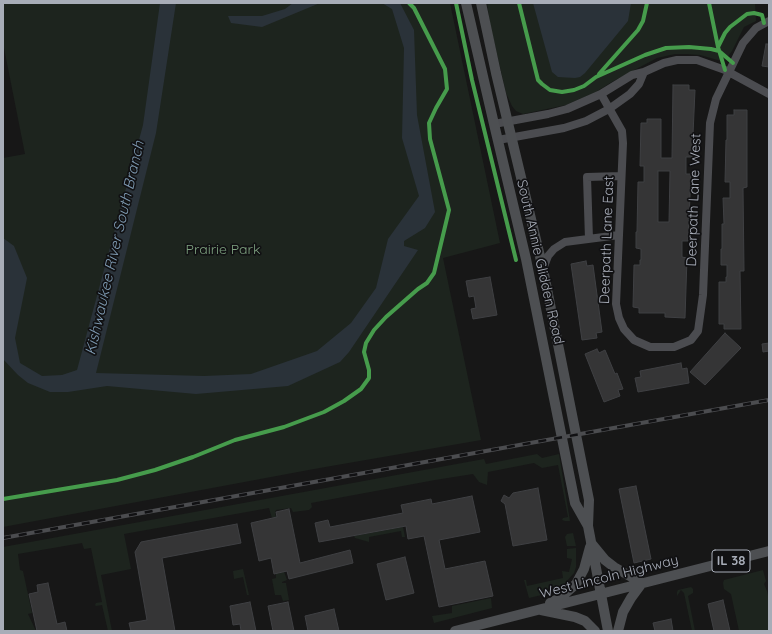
<!DOCTYPE html>
<html>
<head>
<meta charset="utf-8">
<style>
	body { margin:0 }
	#map { position:relative; width:772px; height:634px; overflow:hidden; background:#171717; font-family:Quicksand,sans-serif }
	canvas { display:block }
	.frame { position:absolute; inset:0; border:4px solid #a8adb8; pointer-events:none }
</style>
</head>
<body>
<div id="map">
<canvas width="772" height="634"></canvas>
<div class="frame"></div>
</div>
<script>
const ctx = document.querySelector('canvas').getContext('2d');
ctx.lineJoin = 'round';
function fillPath(path, color) {
  ctx.fillStyle = color;
  ctx.fill(path, 'evenodd');
}
function shape(rows) {
  const path = new Path2D();
  for (const r of rows) {
    path.moveTo(r[0], r[1]);
    for (let i = 2; i < r.length; i += 2) path.lineTo(r[i], r[i + 1]);
  }
  return path;
}
function strokePath(path, color, width, dash) {
  ctx.strokeStyle = color;
  ctx.lineWidth = width;
  ctx.lineCap = dash ? 'butt' : 'round';
  ctx.setLineDash(dash || []);
  ctx.stroke(path);
}
function label(font, color, halo, rows, align = 'center') {
  ctx.font = font + ' Quicksand,sans-serif';
  ctx.lineWidth = 3.5;
  ctx.setLineDash([]);
  ctx.textBaseline = 'middle';
  ctx.strokeStyle = halo;
  ctx.fillStyle = color;
  for (const [text, x, y, turn = 0] of rows) {
    ctx.save();
    ctx.translate(x, y);
    ctx.rotate((+turn || 0) * Math.PI / 180);
    ctx.textAlign = isNaN(turn) ? turn : align;
    if (halo) ctx.strokeText(text, 0, 0);
    ctx.fillText(text, 0, 0);
    ctx.restore();
  }
}
fillPath(shape([
	[3,3,450,3,500,243,443,258,481,440,314,469,3,527,3,158,25,154,3,43],
	[487,3,755,3,756,21,744,27,732,51,726,59,721,61,700,55,686,54,675,54,657,58,610,83,596,92,566,105,523,114,516,111,512,106,506,93,490,24],
	[537,454,542,458,559,454,570,521,565,521,562,520,563,518,568,517,558,465,542,468,534,463,488,472,487,485,479,482,473,474,435,480,311,503,312,507,309,510,293,512,291,508,276,510,275,513,276,517,272,518,269,508,124,534,131,569,101,575,112,631,108,631,102,605,96,606,95,605,96,603,102,602,91,548,84,549,82,543,18,554,20,570,23,571,32,613,28,614,36,631,3,631,3,547,484,459,486,464],
	[403,527,405,537,402,537,401,531,369,537,369,542,355,538,354,536],
	[573,533,576,546,567,546,565,537,567,534],
	[576,548,576,567,574,573,566,582,562,587,550,593,529,598,524,580,526,580,527,586,563,578,562,571,569,572,572,559,567,558,567,549],
	[281,563,287,580,282,582,282,583,286,583,289,600,283,601,281,595,275,595,272,579,276,578,276,574,283,572],
	[243,569,249,595,247,595,243,577,234,579,233,571],
	[763,570,766,581,764,584,767,591,769,600,769,631,739,631,731,594,724,589,723,583,724,580],
	[691,587,693,589,693,593,688,596,695,631,692,631,684,593,681,590,677,596,677,592,678,590],
	[491,598,492,608,434,623,432,616,452,613,452,606]
]), '#1d241e');
fillPath(shape([
	[160,3,176,3,156,133,96,373,204,376,251,374,317,351,351,323,376,288,388,239,419,196,402,138,404,48,392,9,382,3,400,3,414,30,417,115,435,212,425,228,404,241,404,246,418,250,349,352,340,362,288,386,196,394,107,386,68,392,50,392,28,383,18,375,3,359,3,238,14,246,27,278,15,338,20,363,42,376,62,375,77,370,143,125],
	[293,3,320,3,262,27,231,23,228,16,262,16,285,9],
	[533,3,631,3,628,21,585,73,580,77,575,78,558,77,552,72]
]), '#2a3239');
const building = shape([
	[766,44,769,44,769,67,762,66,766,44],
	[673,85,689,85,689,90,695,90,692,157,686,157,686,174,691,174,688,241,682,241,682,257,687,258,685,318,665,317,665,313,639,313,639,308,633,307,634,265,640,265,640,260,641,260,641,249,636,248,636,232,637,232,638,182,644,182,644,166,640,166,641,123,647,123,647,119,661,119,661,158,672,158,673,85],
	[658,171,670,171,669,222,658,222,658,171],
	[734,110,747,110,747,187,743,188,744,271,740,271,741,329,724,329,724,324,719,324,719,282,726,282,726,277,727,277,727,265,721,265,721,249,722,249,722,224,724,224,723,198,730,198,730,182,725,182,726,140,727,140,727,115,734,115,734,110],
	[586,261,587,266,593,265,602,332,596,333,597,338,582,340,571,264,586,261],
	[490,277,497,315,473,319,471,309,476,308,474,296,469,297,466,281,490,277],
	[725,333,741,348,705,385,690,372,725,333],
	[769,343,769,351,763,352,762,344,769,343],
	[597,349,599,353,605,350,615,374,617,373,623,389,618,390,620,396,604,402,585,354,597,349],
	[681,363,682,369,687,368,689,383,638,392,635,378,641,377,640,371,681,363],
	[636,486,651,559,634,563,619,489,636,486],
	[538,488,547,540,513,546,505,504,501,501,504,495,509,498,513,493,538,488],
	[472,496,480,532,439,540,445,569,485,561,493,596,439,607,424,536,408,539,406,526,319,542,315,523,328,520,330,527,403,513,401,505,431,499,432,504,472,496],
	[289,509,300,563,350,550,353,563,289,579,287,571,274,574,271,558,259,561,251,523,277,517,276,512,289,509],
	[237,524,241,543,162,558,175,631,131,631,129,623,147,620,135,552,141,542,237,524],
	[405,557,414,593,386,600,377,564,405,557],
	[48,583,57,624,65,622,67,631,37,631,29,594,38,592,37,585,48,583],
	[723,600,730,631,714,631,708,604,723,600],
	[250,602,256,631,241,631,240,624,233,625,230,606,250,602],
	[288,602,294,631,273,631,268,606,288,602],
	[334,609,339,631,308,631,305,616,334,609],
	[671,619,673,631,655,631,653,623,671,619]
]);
fillPath(building, '#353536');
strokePath(building, '#3f4043', 1);
strokePath(shape([
	[601,94,622,131,623,143,616,304,619,318,624,329,634,340,650,347,674,347,691,340,698,331,703,295,710,123,716,99,743,43,756,28,769,21],
	[494,124,548,114,567,109,601,94,632,75,644,72,664,63,677,60,697,60,725,70,769,94],
	[498,140,564,128,586,121,609,109,630,94,639,84,644,72],
	[589,239,587,177,621,176],
	[543,269,548,256,554,249,565,242,619,235]
]), '#4b4c50', 8);
strokePath(shape([
	[466,3,494,124,526,259,575,503,588,526],
	[481,3,496,73,543,269,589,500,588,526,608,631],
	[591,543,605,560,614,567,642,583],
	[550,603,560,598,576,584,584,569,590,547],
	[541,610,575,617,585,621,595,631],
	[455,631,769,551],
	[618,631,623,612,631,598,642,583]
]), '#4d4f52', 10);
const rail = shape([
	[3,538,769,400]
]);
strokePath(rail, '#4b4c4f', 4);
strokePath(rail, '#111113', 2.5, [8]);
strokePath(shape([
	[456,3,472,80,516,260],
	[519,3,538,80,542,84,550,90,562,92,574,90,584,86,596,77,645,55,666,48,689,47,711,49,719,51,733,63],
	[709,3,718,47,725,70],
	[718,47,725,33,730,27,747,14,754,13,762,15,764,23],
	[599,74,638,30,643,21,647,3],
	[3,499,117,480,155,470,193,457,235,440,284,427,324,412,344,401,361,389,369,378,369,370,364,352,366,343,374,330,386,317,418,289,427,283,434,273,449,210,430,139,429,123,436,108,447,89,445,69,414,8,409,3]
]), '#469c4c', 4);
for (const [x, y, w] of [
	[731,561,38]
]) {
  const box = new Path2D();
  box.roundRect(x - w / 2, y - 11, w, 22, 3);
  ctx.fillStyle = '#111113';
  ctx.fill(box);
  strokePath(box, '#a8adb8', 1);
}
label('bold 13px', '#a8adb8', null, [
	["IL 38",731,561]
]);
label('14px', '#a8adb8', '#111113', [
	["Deerpath Lane West",694,200,-88],
	["Deerpath Lane East",607,240,-88],
	["South Annie Glidden Road",540,262,77],
	["West Lincoln Highway",609,577,-14]
]);
label('14px', '#7fa381', '#111113', [
	["Prairie Park",223,250]
]);
label('italic 15px', '#7f9bb3', '#111113', [
	["Kishwaukee River South Branch",115,248,-77]
]);
</script>
</body>
</html>
